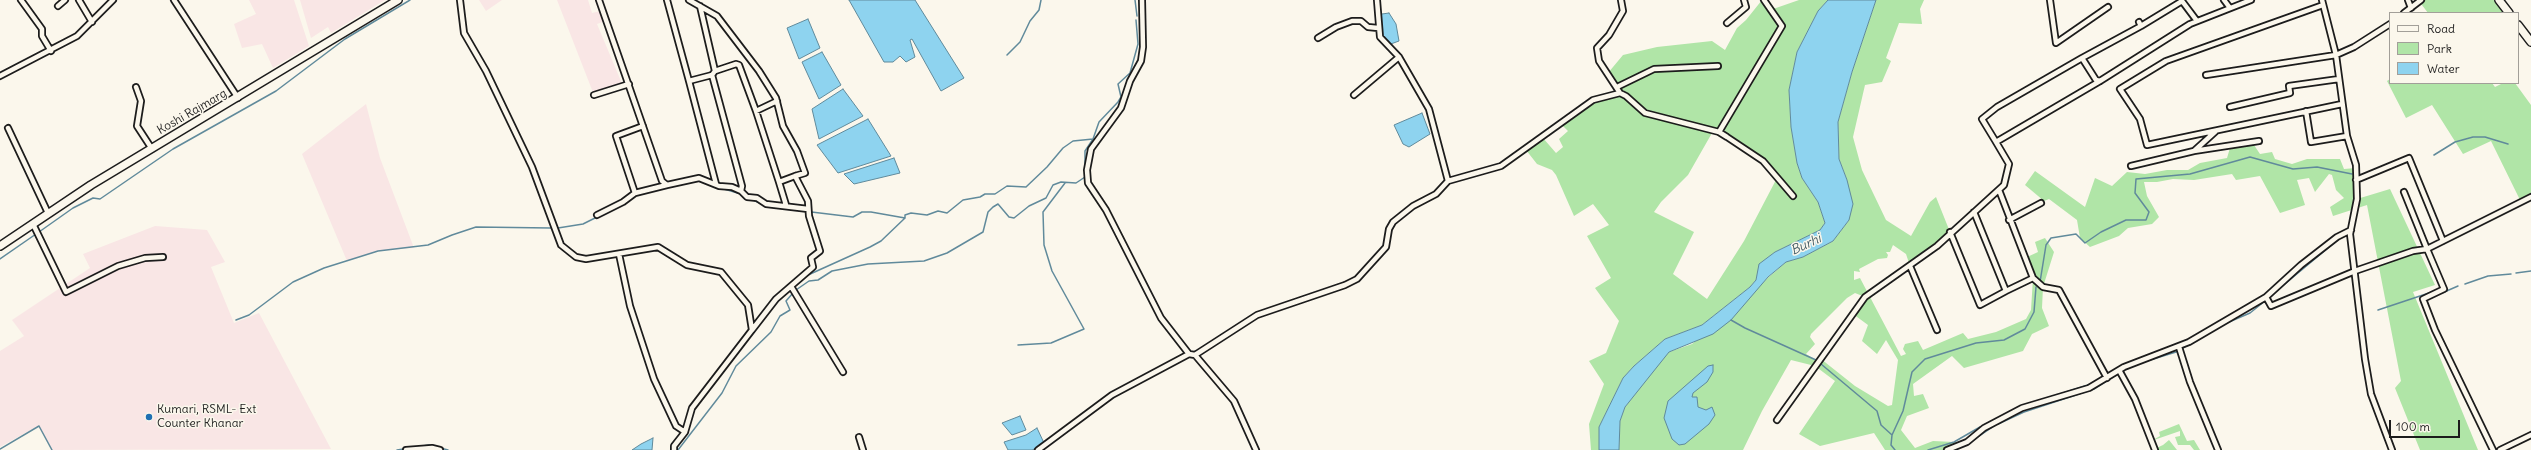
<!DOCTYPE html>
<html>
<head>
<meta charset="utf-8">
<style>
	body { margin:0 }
	#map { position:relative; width:2531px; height:450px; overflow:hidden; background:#fbf7ec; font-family:Delius,sans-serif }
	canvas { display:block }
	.legend { position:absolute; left:2389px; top:12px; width:130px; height:72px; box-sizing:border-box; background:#fbf7ec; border:1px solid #a29f99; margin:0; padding:5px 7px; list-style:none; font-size:12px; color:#1c1c1c }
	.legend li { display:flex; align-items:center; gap:8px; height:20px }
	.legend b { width:20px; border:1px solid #a29f99 }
	.scale { position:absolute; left:2389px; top:420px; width:71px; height:18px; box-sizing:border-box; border:2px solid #1c1c1c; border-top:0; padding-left:5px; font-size:12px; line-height:14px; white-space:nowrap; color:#1c1c1c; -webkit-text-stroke:3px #fbf7ec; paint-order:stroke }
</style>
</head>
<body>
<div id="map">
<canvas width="2531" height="450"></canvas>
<ul class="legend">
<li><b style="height:5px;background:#fbf7ec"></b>Road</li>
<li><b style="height:11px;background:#b0e5a7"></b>Park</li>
<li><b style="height:11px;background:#8ed3ef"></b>Water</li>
</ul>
<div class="scale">100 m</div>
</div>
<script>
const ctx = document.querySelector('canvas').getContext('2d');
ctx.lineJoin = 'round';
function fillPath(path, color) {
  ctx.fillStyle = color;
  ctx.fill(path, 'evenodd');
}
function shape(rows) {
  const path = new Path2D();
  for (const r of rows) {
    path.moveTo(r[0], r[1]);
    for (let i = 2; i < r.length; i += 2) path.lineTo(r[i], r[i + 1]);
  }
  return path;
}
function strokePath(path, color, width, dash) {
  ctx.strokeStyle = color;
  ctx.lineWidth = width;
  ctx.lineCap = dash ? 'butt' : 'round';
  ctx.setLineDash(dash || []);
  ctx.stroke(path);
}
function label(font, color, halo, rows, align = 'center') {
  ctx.font = font + ' Delius,sans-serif';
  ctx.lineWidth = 3;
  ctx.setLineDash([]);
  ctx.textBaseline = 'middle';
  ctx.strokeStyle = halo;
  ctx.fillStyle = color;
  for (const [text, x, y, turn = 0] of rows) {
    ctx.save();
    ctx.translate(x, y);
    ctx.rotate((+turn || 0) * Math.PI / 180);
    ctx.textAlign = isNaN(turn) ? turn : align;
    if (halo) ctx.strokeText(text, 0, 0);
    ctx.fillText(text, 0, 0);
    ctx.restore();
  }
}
fillPath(shape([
	[249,0,294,0,309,46,273,68,262,44,242,48,234,24,256,14],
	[300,0,385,0,331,33,328,27,311,38],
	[479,0,502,0,486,11],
	[557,0,588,0,592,13,601,11,605,21,597,24,623,86,594,95],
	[366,104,380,158,414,248,378,251,347,261,302,154],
	[155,226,207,230,225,262,211,267,234,323,259,313,331,449,52,450,38,426,0,447,0,351,24,336,12,320,90,268,83,254]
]), '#f9e6e5');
fillPath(shape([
	[1762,0,1766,9,1776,8,1799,0,1828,0,1818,11,1797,52,1789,90,1791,127,1797,163,1802,178,1818,202,1825,223,1820,230,1775,252,1760,264,1756,280,1750,287,1702,325,1665,339,1634,366,1623,378,1599,427,1599,450,1591,450,1589,424,1604,384,1589,361,1606,353,1619,321,1595,288,1611,278,1587,236,1609,225,1593,204,1574,216,1556,175,1552,170,1537,164,1526,150,1543,138,1556,153,1563,147,1559,139,1568,131,1561,124,1588,104,1603,97,1618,97,1608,73,1623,55,1657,47,1712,41,1725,50,1737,28,1746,20],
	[1712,133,1727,140,1778,176,1744,241,1707,299,1673,274,1694,232,1654,212,1661,202,1688,175],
	[1876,0,1924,0,1920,9,1922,24,1899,23,1886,58,1891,61,1882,82,1865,85,1853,137,1862,170,1886,220,1911,236,1930,202,1936,197,1950,232,1910,266,1906,254,1893,245,1890,252,1886,252,1888,255,1887,258,1878,259,1859,269,1860,272,1854,271,1854,280,1860,278,1901,356,1906,354,1903,349,1905,344,1918,341,1923,350,1963,333,1968,339,1996,332,2026,319,2031,310,2033,278,2025,258,2038,252,2035,242,2045,238,2054,252,2043,287,2042,308,2049,326,2032,334,2023,351,1964,368,1952,356,1913,384,1914,396,1923,394,1929,408,1907,416,1901,430,1915,448,1933,441,1954,442,1961,444,1947,450,1885,450,1874,433,1820,446,1799,434,1835,381,1815,366,1791,360,1762,411,1743,450,1619,450,1620,421,1625,407,1659,362,1669,352,1692,344,1786,262,1803,257,1833,241,1849,220,1847,180,1839,159,1838,122,1852,72],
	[1855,293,1865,297,1853,314,1868,325,1862,341,1877,354,1886,340,1898,360,1892,405,1888,406,1855,386,1821,359,1816,360,1806,354,1815,344,1810,337,1811,334,1847,298],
	[2421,0,2499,0,2509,13,2428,13,2419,1],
	[2390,79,2390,83,2492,83,2495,87,2503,83,2515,83,2531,105,2531,197,2521,202,2491,141,2463,154,2432,105,2406,118,2387,81],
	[2254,145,2260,154,2272,152,2275,159,2292,164,2307,159,2340,159,2344,169,2356,168,2357,199,2390,189,2435,285,2413,292,2478,450,2420,450,2395,388,2401,381,2367,205,2333,216,2330,207,2344,198,2336,190,2332,175,2329,174,2315,192,2309,178,2297,180,2305,205,2280,213,2260,176,2236,180,2232,174,2194,180,2173,179,2157,182,2144,182,2147,196,2159,217,2152,224,2128,228,2119,236,2090,247,2080,238,2077,220,2049,199,2044,201,2025,185,2035,171,2085,207,2095,178,2112,186,2127,172,2145,174,2167,170,2188,170,2200,163,2227,158,2230,148],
	[2179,424,2187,441,2194,440,2200,450,2194,450,2190,445,2178,445,2175,437,2180,436,2180,431,2151,441,2160,436,2159,432],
	[2169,440,2177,450,2152,450,2163,445]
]), '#b0e5a7');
const water = shape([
	[849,0,915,0,964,78,941,91,912,39,910,40,915,57,906,62,900,56,893,62,884,62,849,0],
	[1828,0,1876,0,1852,72,1838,122,1839,159,1847,180,1853,204,1849,220,1833,241,1803,257,1786,262,1768,277,1731,320,1713,334,1669,352,1625,407,1620,421,1619,450,1599,450,1599,427,1623,378,1634,366,1665,339,1702,325,1750,287,1756,280,1759,264,1775,252,1820,230,1825,223,1818,202,1802,178,1797,163,1791,127,1789,90,1797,52,1818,11,1828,0],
	[1389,13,1396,24,1399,41,1388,45,1382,39,1379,17,1382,14,1389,13],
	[808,19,820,48,799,59,787,28,808,19],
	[822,52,841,85,819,99,802,62,822,52],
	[843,89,863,116,819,139,812,109,843,89],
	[1422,113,1430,134,1409,147,1403,144,1394,125,1422,113],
	[868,119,891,156,838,173,817,145,868,119],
	[894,158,900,173,854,184,844,174,894,158],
	[1713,365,1713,372,1707,382,1693,393,1692,397,1697,397,1698,407,1706,410,1712,407,1715,415,1709,424,1685,444,1679,445,1672,439,1664,418,1668,401,1708,366,1713,365],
	[1020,416,1026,430,1012,435,1002,423,1020,416],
	[1037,428,1044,443,1039,447,1032,450,1008,450,1004,442,1026,435,1037,428],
	[653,438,652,450,632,450,641,444,653,438]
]);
fillPath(water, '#8ed3ef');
strokePath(water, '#608a9b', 1);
strokePath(shape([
	[1135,0,1137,16],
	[1007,55,1020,42,1030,21,1039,10,1041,0],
	[2434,155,2455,142,2473,137,2485,137,2508,144],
	[1085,169,1085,151,1093,139],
	[724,189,741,194],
	[634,196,646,193],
	[753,200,764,205],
	[795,210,853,217,862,212,871,212,905,218,905,215,911,213,927,215,938,211,947,213,963,200,980,197,985,194,995,194,1007,186,1026,187,1047,167,1063,148,1073,141,1093,139,1099,122,1118,102,1121,97,1118,84,1130,73,1138,44,1136,20],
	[558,228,583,224,611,210],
	[39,232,73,208,93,198,100,199,173,149,276,91,345,39,410,0],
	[0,259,36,234],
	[2516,273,2531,271],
	[808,275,870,247,881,241,905,218],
	[2040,282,2046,245,2051,238,2076,234,2085,243,2101,232,2126,220,2146,220,2149,212,2135,193,2136,179,2190,174,2250,157,2293,169,2317,167,2352,174],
	[2465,284,2488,276,2511,274],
	[796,290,809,281,818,280,832,271,868,264,924,261,947,253,983,232,988,212,993,207,998,204,1009,217,1014,218,1029,206,1046,198,1053,185,1061,182,1076,183,1085,177],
	[2442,293,2458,286],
	[2268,298,2340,238],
	[2378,310,2432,292],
	[236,320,249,315,293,282,324,268,378,251,428,245,452,235,476,227,551,228],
	[1731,320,1745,328,1816,360],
	[2222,325,2250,313,2265,301],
	[1018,345,1051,343,1084,329,1052,271,1044,245,1043,212,1065,183],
	[1821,364,1877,411,1881,425,1892,435,1903,411,1912,372,1925,359,1976,343,2004,340,2025,329,2034,312,2036,287],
	[2137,364,2176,352,2205,335],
	[2032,403,2091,384],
	[1998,424,2024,412,2094,389,2119,373],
	[1984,425,2010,412],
	[1892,435,1891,445,1895,450],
	[1969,443,1994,426],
	[0,449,39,426,52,450],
	[397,450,429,445,448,450],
	[678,450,722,393,736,366,771,332,780,316,790,310,786,301,793,293],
	[1928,450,1954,442,1980,427]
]), '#608a9b', 1.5);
const minor = shape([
	[21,0,42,29,42,36,51,51],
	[79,0,92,22],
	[174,0,238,98],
	[460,0,464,33,486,71,532,167,561,245,576,257,586,259,658,247,687,265,721,272,748,305,752,330,692,408,685,432,674,446,674,450],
	[599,0,662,181,667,185,699,178,719,186,732,187,741,191,747,197,757,198,766,204,808,209],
	[667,0,689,81],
	[689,0,717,16,759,71,776,98,783,126,797,151,805,173,795,176,808,201,809,216,820,251,811,258,813,267,776,299,752,330],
	[1142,0,1143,47,1141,61,1130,81,1121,108,1091,149,1087,170,1088,183,1106,210,1161,318,1189,354],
	[1377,0,1380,37,1399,57,1429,109,1448,181,1501,166,1593,100,1620,93,1626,96,1645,113,1719,132,1727,137,1763,161,1793,196],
	[2050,0,2056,43,2108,7],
	[2224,0,2230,8],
	[2322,0,2336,55,2347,136,2356,165,2357,199,2350,234,2365,359,2371,394,2392,450],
	[2408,0,2411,8],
	[2323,5,2166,61,2120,89,2140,119,2147,145,2342,104],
	[58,6,65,0],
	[700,6,715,71,712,75,742,186,741,191],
	[2404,13,2421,0],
	[2139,22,2141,26,2182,1,2197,21],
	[1727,23,1746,7,1744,0],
	[1318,38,1336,27,1352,21,1361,21,1368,27,1378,28],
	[2082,58,2141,26],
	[715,71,736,64,739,65,756,111,777,101],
	[712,75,689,81,716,184],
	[2206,75,2336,55,2354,47,2390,24],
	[0,76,77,36,113,0],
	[136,87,141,101,137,126,152,149],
	[1617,87,1654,69,1718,66],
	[1620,93,1599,61,1597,48,1609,35,1623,11,1621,0],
	[594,95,629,84],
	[1354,95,1399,57],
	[2230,107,2290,93,2289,86,2339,79],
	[756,111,779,182,795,176],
	[2306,111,2311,142,2347,136],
	[643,126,616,136,635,193,667,185],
	[8,128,48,213],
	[1719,132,1782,26,1764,0],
	[1996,142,1982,119,1997,107,2082,58,2096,80,2100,81],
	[2194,151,2259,141],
	[2131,166,2194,151,2216,131],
	[2356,180,2409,158,2443,241],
	[779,182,786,205],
	[1999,190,2033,278,2043,287,2059,290,2107,378],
	[1974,212,2006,291,2033,278],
	[597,215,623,202,635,193],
	[2009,220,2041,203],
	[33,224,66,292,118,266,145,258,163,257],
	[1950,232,1980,305,2006,291],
	[619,254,630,306,654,379,676,426,685,432],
	[1910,266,1937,330],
	[792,288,843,372],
	[2266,297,2271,306,2355,271,2413,251,2427,249,2404,192],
	[2179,347,2190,382,2218,450],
	[1195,355,1257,315,1345,285,1357,279,1386,247,1389,229,1393,222,1413,206,1436,194,1448,181],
	[2119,370,2135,399,2155,450],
	[1777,420,1865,297,1937,246,2004,185,2009,164,1996,142,2100,81,2190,24,2251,0],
	[859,437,863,450],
	[406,450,432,448,440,450],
	[1038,450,1112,395,1189,354,1195,355,1234,401,1256,450],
	[1947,450,1967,442,1984,428,2022,408,2089,388,2124,367,2189,342,2266,297,2301,265,2337,237,2351,230],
	[2493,450,2435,330,2423,299,2444,289,2427,249,2531,197],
	[2500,450,2531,435]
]);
const primary = shape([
	[0,246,91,185,398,0]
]);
const trunk = shape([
	[2499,0,2509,13],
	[2518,25,2531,42]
]);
strokePath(minor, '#1c1c1c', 8);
strokePath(primary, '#1c1c1c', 10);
strokePath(trunk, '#1c1c1c', 10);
strokePath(minor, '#fbf7ec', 4.5);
strokePath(primary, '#fbf7ec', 7);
strokePath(trunk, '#fbf7ec', 7);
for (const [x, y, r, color] of [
	[149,417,4,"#1f6fb2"]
]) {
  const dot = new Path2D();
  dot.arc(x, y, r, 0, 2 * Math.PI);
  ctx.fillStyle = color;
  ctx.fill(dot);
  strokePath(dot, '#fbf7ec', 1.5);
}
label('12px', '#1c1c1c', '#fbf7ec', [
	["Koshi Rajmarg",192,112,-30]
]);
label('12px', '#1c1c1c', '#fbf7ec', [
	["Kumari, RSML- Ext",157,410],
	["Counter Khanar",157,424]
], 'left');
label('italic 13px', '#445c66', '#fbf7ec', [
	["Burhi",1806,245,-25]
]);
</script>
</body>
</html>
